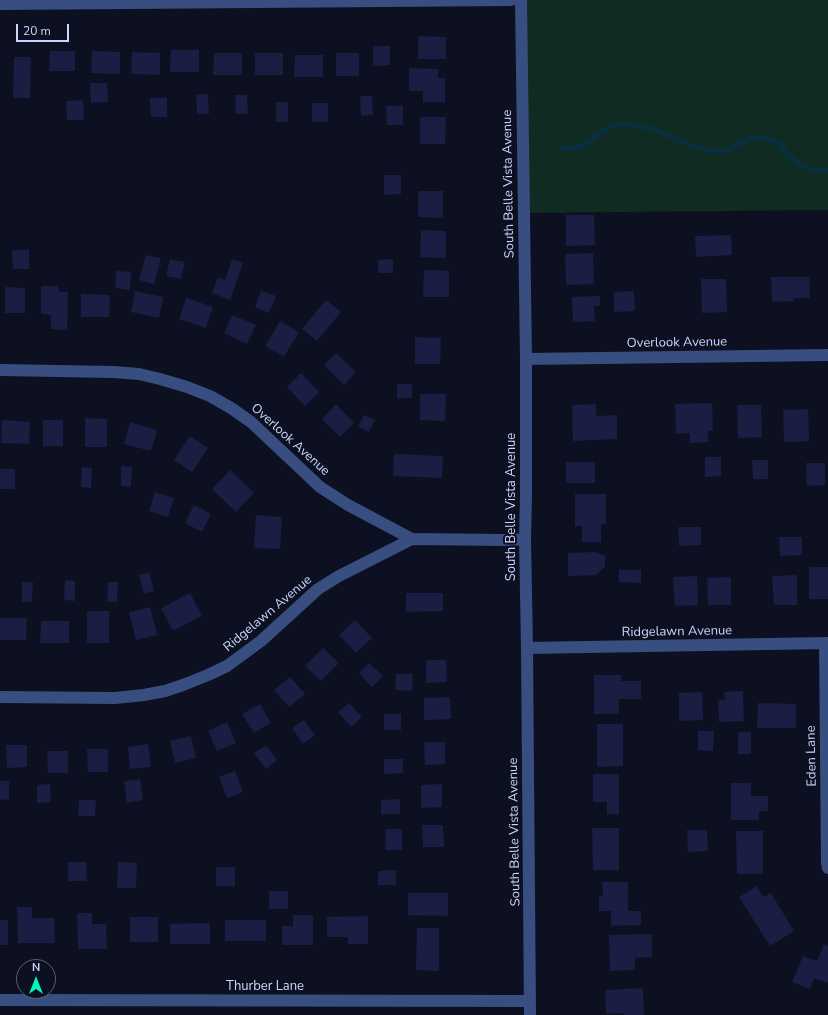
<!DOCTYPE html>
<html>
<head>
<meta charset="utf-8">
<style>
	body { margin:0 }
	#map { position:relative; width:828px; height:1015px; overflow:hidden; background:#0d1021; font-family:"Nunito Sans",sans-serif }
	canvas { display:block }
	.north { position:absolute; left:16px; top:959px; width:40px; height:40px; box-sizing:border-box; background:#0d1021; border:1px solid #59607a; border-radius:50%; rotate:0deg; font-size:11px; font-weight:700; line-height:16px; text-align:center; color:#ccd7ff }
	.north::after { content:''; display:block; margin:auto; width:14px; height:18px; background:#00f7be; clip-path:polygon(50% 0,100% 100%,50% 72%,0 100%) }
	.scale { position:absolute; left:16px; top:24px; width:53px; height:18px; box-sizing:border-box; border:2px solid #ccd7ff; border-top:0; padding-left:5px; font-size:12px; line-height:14px; white-space:nowrap; color:#ccd7ff; -webkit-text-stroke:3px #0d1021; paint-order:stroke }
</style>
</head>
<body>
<div id="map">
<canvas width="828" height="1015"></canvas>
<div class="north">N</div>
<div class="scale">20 m</div>
</div>
<script>
const ctx = document.querySelector('canvas').getContext('2d');
ctx.lineJoin = 'round';
function fillPath(path, color) {
  ctx.fillStyle = color;
  ctx.fill(path, 'evenodd');
}
function shape(rows) {
  const path = new Path2D();
  for (const r of rows) {
    path.moveTo(r[0], r[1]);
    for (let i = 2; i < r.length; i += 2) path.lineTo(r[i], r[i + 1]);
  }
  return path;
}
function strokePath(path, color, width, dash) {
  ctx.strokeStyle = color;
  ctx.lineWidth = width;
  ctx.lineCap = dash ? 'butt' : 'round';
  ctx.setLineDash(dash || []);
  ctx.stroke(path);
}
function label(font, color, halo, rows, align = 'center') {
  ctx.font = font + ' "Nunito Sans",sans-serif';
  ctx.lineWidth = 4;
  ctx.setLineDash([]);
  ctx.textBaseline = 'middle';
  ctx.strokeStyle = halo;
  ctx.fillStyle = color;
  for (const [text, x, y, turn = 0] of rows) {
    ctx.save();
    ctx.translate(x, y);
    ctx.rotate((+turn || 0) * Math.PI / 180);
    ctx.textAlign = isNaN(turn) ? turn : align;
    if (halo) ctx.strokeText(text, 0, 0);
    ctx.fillText(text, 0, 0);
    ctx.restore();
  }
}
fillPath(shape([
	[521,0,828,0,828,210,523,213]
]), '#102b21');
strokePath(shape([
	[563,148,573,149,583,146,600,133,611,126,626,124,650,128,687,144,710,151,725,151,735,146,750,138,765,138,778,143,790,156,801,165,814,170,828,170]
]), '#092e3d', 5.5);
fillPath(shape([
	[418,36,446,37,446,59,418,59],
	[373,46,390,46,390,65,373,66],
	[171,50,199,50,199,72,170,72],
	[50,51,75,51,75,71,49,71],
	[92,51,120,52,120,74,91,73],
	[132,52,160,53,160,75,131,74],
	[214,53,242,53,242,75,213,75],
	[255,53,283,53,283,75,255,75],
	[336,53,359,53,359,76,336,76],
	[295,55,323,55,323,77,294,77],
	[14,57,31,57,30,98,13,98],
	[409,68,438,69,438,78,445,78,445,102,423,102,423,91,409,91],
	[90,83,107,83,108,102,91,103],
	[208,94,209,114,197,114,196,95],
	[235,95,247,95,248,114,236,114],
	[360,96,372,96,373,115,361,116],
	[150,98,167,98,167,117,151,117],
	[83,100,84,120,67,120,66,101],
	[276,102,288,102,288,122,276,122],
	[312,103,328,103,328,122,312,122],
	[386,106,403,106,403,125,387,125],
	[420,117,446,117,445,144,420,144],
	[384,175,401,175,401,194,384,195],
	[418,191,443,191,443,218,418,217],
	[566,215,594,215,595,245,566,246],
	[421,230,446,231,446,258,420,257],
	[731,235,732,255,696,257,695,236],
	[12,250,29,250,29,269,13,269],
	[593,253,594,284,566,285,565,254],
	[146,255,161,258,154,284,139,280],
	[170,259,185,262,181,279,166,276],
	[232,259,243,263,230,300,212,293,218,277,225,280],
	[393,259,393,273,378,273,378,260],
	[424,270,449,271,449,297,423,297],
	[116,271,131,272,130,290,115,288],
	[771,277,809,277,810,298,794,298,794,301,772,302],
	[701,279,726,279,727,312,702,313],
	[41,286,57,286,60,292,68,292,67,330,51,329,51,315,41,314],
	[5,287,25,288,25,313,5,313],
	[135,291,163,297,159,318,131,312],
	[261,291,276,296,269,313,255,307],
	[634,291,635,311,614,312,614,292],
	[81,294,110,295,109,317,81,317],
	[600,296,600,306,594,306,595,321,573,322,572,297],
	[186,298,213,307,206,328,179,319],
	[326,300,341,312,317,341,302,329],
	[232,315,256,325,247,344,224,333],
	[280,321,299,332,284,357,265,346],
	[415,337,441,338,440,364,415,364],
	[336,353,356,372,344,385,324,365],
	[301,373,319,392,305,406,287,387],
	[397,384,412,384,412,398,397,398],
	[420,394,446,394,445,421,420,420],
	[712,403,713,431,708,431,708,442,690,443,690,433,676,434,675,404],
	[336,404,354,423,340,437,322,419],
	[596,404,596,416,617,415,617,439,573,441,572,405],
	[737,405,761,405,762,437,738,438],
	[808,409,809,441,784,442,783,410],
	[364,415,375,420,369,432,358,427],
	[85,418,107,419,107,447,85,447],
	[2,420,30,422,29,444,1,443],
	[43,420,63,420,63,446,43,446],
	[130,422,157,430,151,451,124,444],
	[190,436,208,448,192,472,174,460],
	[394,454,443,456,442,478,393,476],
	[705,457,721,457,721,476,705,477],
	[752,460,768,460,768,479,753,479],
	[566,462,595,462,595,483,566,483],
	[806,463,825,463,825,485,807,486],
	[121,466,132,467,131,487,121,486],
	[82,467,92,468,91,488,81,487],
	[0,469,15,469,15,489,0,489],
	[230,470,254,493,236,512,212,489],
	[155,492,174,498,168,517,149,511],
	[575,494,606,494,606,524,601,524,601,542,582,542,582,526,575,526],
	[194,505,211,514,202,532,185,523],
	[256,515,282,517,280,549,254,548],
	[678,527,701,527,701,545,679,546],
	[779,537,802,537,802,555,780,556],
	[596,552,605,556,605,567,596,575,568,576,568,553],
	[809,567,828,567,828,599,809,599],
	[619,570,641,570,641,583,619,582],
	[149,572,154,591,144,594,139,575],
	[797,575,797,605,774,605,772,576],
	[697,576,698,605,675,606,673,577],
	[731,577,731,605,708,605,707,578],
	[65,580,75,581,75,601,64,600],
	[22,582,33,582,32,602,22,602],
	[108,582,118,582,117,602,107,602],
	[190,593,202,616,173,631,161,608],
	[406,593,443,593,443,611,406,612],
	[150,607,157,635,136,640,129,612],
	[87,611,109,611,109,643,87,643],
	[0,618,27,618,26,640,0,640],
	[355,620,372,638,356,653,339,635],
	[41,621,69,621,69,643,40,643],
	[323,648,339,663,321,681,305,666],
	[426,660,446,660,447,682,426,683],
	[369,663,383,676,372,687,359,673],
	[396,674,413,674,412,691,395,690],
	[594,675,621,675,621,681,641,681,641,699,619,699,619,714,594,714],
	[290,677,305,694,289,707,274,690],
	[743,691,744,721,719,722,718,700,725,700,724,692],
	[702,692,703,720,679,721,679,693],
	[450,697,451,719,424,720,424,698],
	[349,703,362,717,351,727,338,712],
	[758,703,796,704,796,728,757,728],
	[260,704,271,723,254,733,242,714],
	[384,714,401,714,401,730,384,730],
	[304,720,315,735,303,744,292,728],
	[227,722,236,743,217,751,208,731],
	[597,724,623,724,623,766,597,767],
	[698,731,714,731,713,751,698,750],
	[738,732,751,732,751,754,738,754],
	[191,736,196,758,175,763,170,741],
	[424,742,445,742,445,764,425,765],
	[148,744,151,767,130,769,128,747],
	[6,745,27,745,27,767,7,768],
	[266,745,277,760,266,769,254,753],
	[87,749,108,749,108,772,88,772],
	[47,751,68,751,68,773,48,773],
	[384,759,403,759,403,773,384,774],
	[235,771,243,792,227,798,219,777],
	[593,774,619,774,619,814,607,814,607,802,593,802],
	[140,779,143,800,127,803,124,781],
	[0,781,9,781,9,799,0,800],
	[731,783,751,783,751,796,768,796,768,811,759,811,759,820,731,820],
	[50,784,51,802,37,803,37,785],
	[442,784,442,807,421,808,421,785],
	[400,799,400,814,381,814,381,800],
	[79,800,96,800,95,816,78,816],
	[422,825,443,825,444,847,423,847],
	[592,828,619,828,619,870,593,870],
	[386,829,402,829,402,850,385,850],
	[687,830,707,830,708,851,688,852],
	[736,831,763,831,763,874,737,874],
	[68,862,86,862,87,881,68,881],
	[118,862,137,863,136,888,117,888],
	[216,867,235,867,235,886,216,886],
	[396,870,396,885,378,885,378,871],
	[602,882,628,882,628,911,641,911,641,925,611,926,611,911,599,911,599,896,603,896],
	[757,886,763,897,771,893,794,931,770,946,739,897],
	[269,891,288,891,288,909,269,909],
	[408,893,448,893,448,916,408,915],
	[17,907,32,907,32,918,54,918,55,943,18,943],
	[77,913,92,913,92,924,106,924,107,949,78,949],
	[293,915,313,915,313,945,282,945,282,926,293,926],
	[368,916,368,944,348,944,348,937,327,937,327,917],
	[130,917,158,917,158,942,130,942],
	[0,920,8,920,8,945,0,945],
	[225,920,266,920,266,941,225,941],
	[210,923,210,944,170,944,170,924],
	[417,928,439,928,439,971,416,970],
	[652,934,652,957,635,958,635,970,610,971,609,935],
	[824,944,828,946,828,983,814,978,810,989,792,982,803,956,817,961],
	[643,988,644,1015,624,1015,624,1013,606,1014,605,990]
]), '#191e42');
strokePath(shape([
	[521,0,526,359,526,495,525,539,527,648,530,1015],
	[0,4,511,0],
	[526,359,828,355],
	[0,370,114,372,139,374,160,379,187,387,210,396,231,408,251,422,320,487,348,505,412,539],
	[825,643,827,862,828,868],
	[527,648,828,643],
	[0,697,115,698,144,695,165,691,183,685,208,675,227,666,261,641,318,589,339,576,412,539,504,540,525,539],
	[0,1000,530,1001]
]), '#384d80', 12);
label('13px', '#ccd7ff', '#0d1021', [
	["South Belle Vista Avenue",509,184,-91],
	["Overlook Avenue",677,343,-1],
	["Overlook Avenue",290,440,42],
	["South Belle Vista Avenue",512,507,-90],
	["Ridgelawn Avenue",268,614,-40],
	["Ridgelawn Avenue",677,632,-1],
	["Eden Lane",812,756,-91],
	["South Belle Vista Avenue",515,832,-91],
	["Thurber Lane",265,987]
]);
</script>
</body>
</html>
